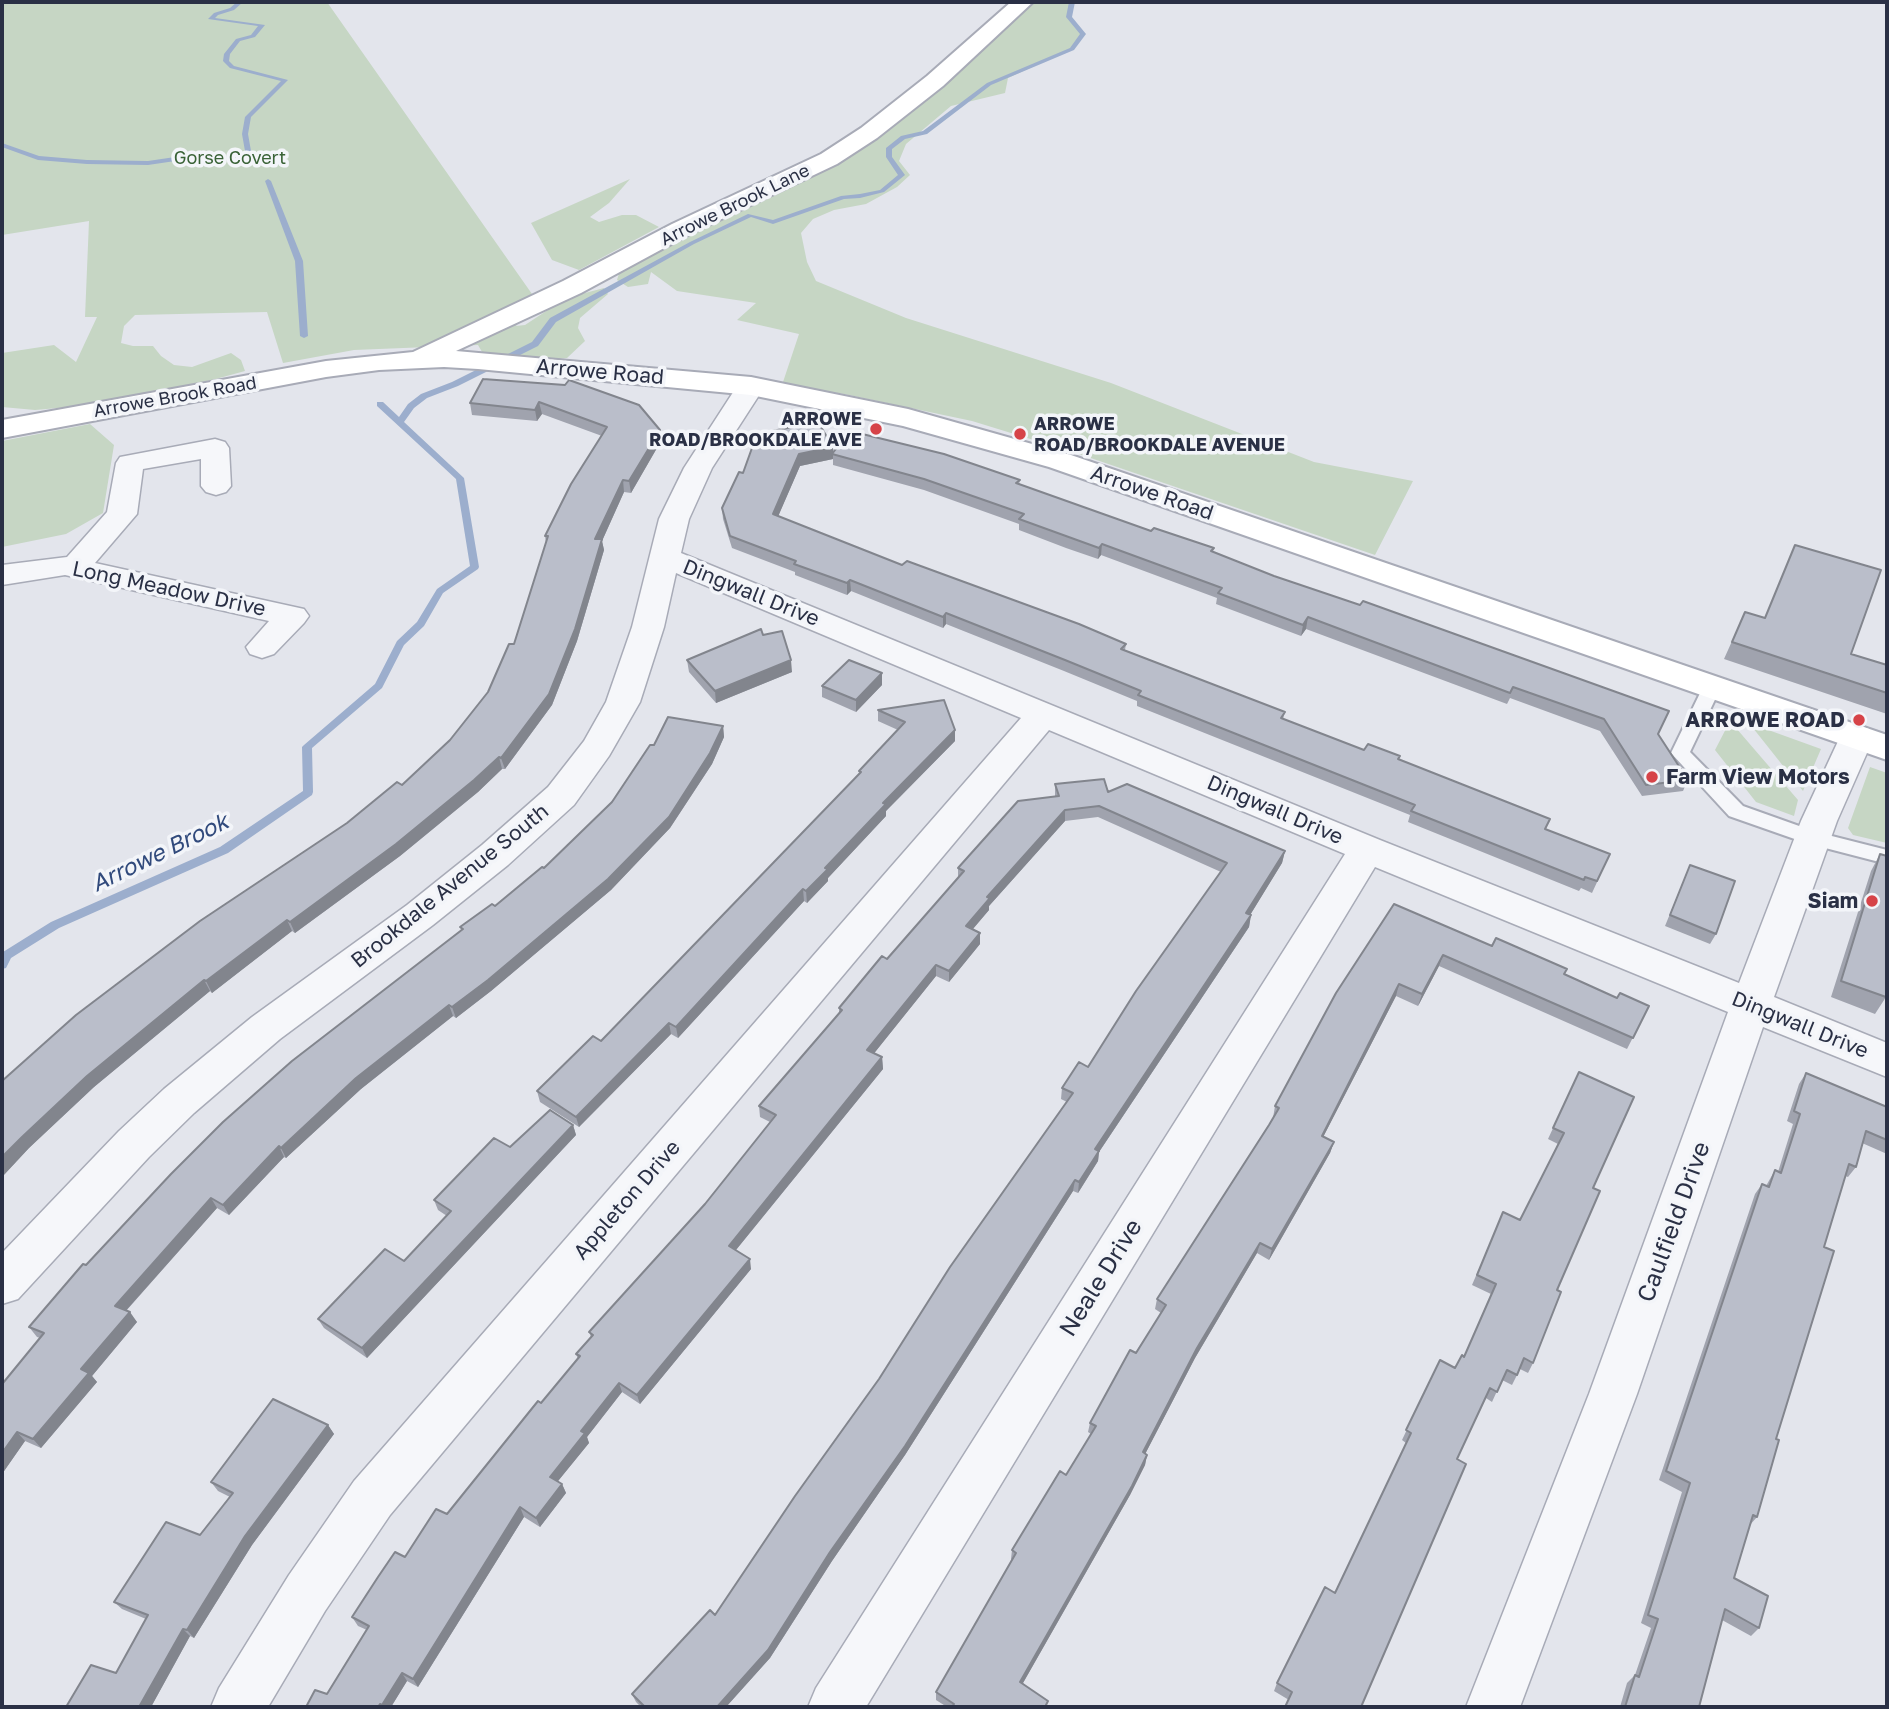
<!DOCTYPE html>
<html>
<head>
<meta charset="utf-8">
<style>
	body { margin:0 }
	#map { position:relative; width:1889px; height:1709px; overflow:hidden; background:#e3e5ec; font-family:"Golos Text",sans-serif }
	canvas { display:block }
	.frame { position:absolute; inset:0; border:4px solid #2a3045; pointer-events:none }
</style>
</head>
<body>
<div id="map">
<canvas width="1889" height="1709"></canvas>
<div class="frame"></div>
</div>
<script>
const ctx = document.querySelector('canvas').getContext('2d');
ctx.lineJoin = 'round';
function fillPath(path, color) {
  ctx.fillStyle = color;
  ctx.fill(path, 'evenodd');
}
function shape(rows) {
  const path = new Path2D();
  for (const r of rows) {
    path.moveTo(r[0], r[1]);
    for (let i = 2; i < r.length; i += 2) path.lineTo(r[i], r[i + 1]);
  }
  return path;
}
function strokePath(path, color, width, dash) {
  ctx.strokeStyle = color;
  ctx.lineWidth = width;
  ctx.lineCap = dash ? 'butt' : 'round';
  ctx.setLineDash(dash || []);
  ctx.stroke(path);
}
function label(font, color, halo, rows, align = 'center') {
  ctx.font = font + ' "Golos Text",sans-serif';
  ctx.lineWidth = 7;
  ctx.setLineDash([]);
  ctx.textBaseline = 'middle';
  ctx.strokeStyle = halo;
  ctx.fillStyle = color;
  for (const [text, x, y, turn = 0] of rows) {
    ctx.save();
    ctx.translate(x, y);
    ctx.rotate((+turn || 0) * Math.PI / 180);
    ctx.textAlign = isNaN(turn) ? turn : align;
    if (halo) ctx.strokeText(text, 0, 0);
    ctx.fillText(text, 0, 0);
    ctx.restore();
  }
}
fillPath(shape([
	[2,2,327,2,532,294,531,305,516,326,525,325,566,298,604,288,608,294,580,318,578,328,585,341,567,358,551,360,485,357,478,345,354,350,283,363,267,312,135,315,124,326,121,343,133,346,153,346,161,356,174,365,192,367,231,353,241,360,245,371,212,380,81,406,35,410,2,407,2,353,54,345,76,362,97,317,85,317,89,221,2,235],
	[1034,2,1072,2,1069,17,1083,34,1072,49,1008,78,1005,93,951,106,906,144,899,161,910,175,897,187,866,204,834,210,813,219,801,233,807,262,816,281,906,318,1111,383,1314,462,1413,481,1375,555,1076,453,972,421,844,394,782,385,799,334,737,320,756,303,677,291,651,272,648,284,628,287,617,280,620,270,842,161,884,132],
	[630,179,609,203,590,217,599,222,622,215,636,215,659,227,579,270,552,260,531,223],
	[90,424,114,445,103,513,66,534,2,547,2,441],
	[1730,721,1798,800,1794,816,1756,802,1715,750],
	[1749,723,1821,749,1803,791],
	[1870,767,1887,773,1887,843,1853,835,1848,828]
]), '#c6d6c4');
fillPath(shape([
	[237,2,243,2,234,10,218,15,215,18,265,25,255,37,240,41,230,54,229,61,234,66,288,80,251,117,248,134,251,151,261,165,258,167,256,166,245,151,242,134,245,117,281,81,230,68,223,61,224,54,236,39,251,35,258,26,208,19,214,13,230,8,237,2],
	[1069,2,1075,2,1072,17,1086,34,1074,50,991,85,927,134,905,139,892,149,892,157,905,175,884,192,860,198,844,199,773,224,751,217,694,244,556,322,538,346,458,386,427,398,414,408,404,422,464,478,479,567,478,569,443,593,424,626,404,645,382,688,312,748,313,792,312,795,228,853,59,928,11,958,6,968,2,969,3,952,51,922,220,847,303,791,302,747,304,745,375,684,397,641,417,622,437,589,470,566,456,479,377,406,377,402,383,402,399,417,408,404,421,394,452,382,532,342,550,318,690,242,748,214,773,220,841,196,860,194,880,190,898,175,886,157,886,148,901,136,923,131,987,83,1070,48,1080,34,1066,17,1069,2],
	[2,143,39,156,87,160,148,161,209,152,212,154,209,156,148,165,87,164,38,160,2,147,2,143],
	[268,179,271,181,303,261,308,336,304,338,300,336,295,261,265,181,268,179]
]), '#9caecd');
const lane = shape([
	[1712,681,1721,687,1690,752,1743,806,1816,832,1887,850,1887,864,1806,843,1729,816,1671,753,1703,687,1712,681]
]);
const street = shape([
	[751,378,761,380,765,386,712,468,689,519,681,553,1380,840,1739,983,1801,821,1840,737,1845,729,1857,725,1869,729,1874,737,1837,821,1774,997,1887,1043,1887,1077,1763,1027,1637,1394,1520,1707,1466,1707,1589,1394,1728,1012,1375,867,866,1707,808,1707,816,1688,1345,854,1049,730,390,1515,325,1611,268,1707,211,1707,219,1688,289,1575,354,1481,1021,718,676,573,664,627,640,702,609,756,574,805,508,865,433,925,280,1039,194,1113,149,1157,18,1299,2,1304,2,1253,119,1131,164,1089,252,1017,407,905,482,845,548,787,584,741,606,702,632,627,659,519,684,468,741,380,751,378],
	[215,439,225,442,229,448,231,486,226,492,216,495,206,492,201,486,201,459,143,469,137,514,95,563,304,609,309,616,304,623,274,654,262,658,250,654,246,647,269,621,65,575,2,585,2,565,67,557,107,512,116,463,120,457,215,439]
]);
const secondary = shape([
	[1011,2,1033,2,943,86,877,138,837,164,690,234,581,293,456,351,751,377,908,409,1071,455,1887,735,1887,760,1049,467,903,426,751,395,478,369,444,367,379,370,326,377,2,438,2,420,326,361,413,352,563,281,672,224,821,154,861,128,927,76,1011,2]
]);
strokePath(lane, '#a8abb7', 4);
strokePath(street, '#a8abb7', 3);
strokePath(secondary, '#a8abb7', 4);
fillPath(lane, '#f6f7fa');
fillPath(street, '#f6f7fa');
fillPath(secondary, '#fff');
fillPath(shape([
	[565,385,660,430,661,441,631,493,624,492,602,541,604,550,577,641,552,705,505,769,502,769,478,792,400,856,295,933,292,931,212,993,210,991,94,1087,29,1148,2,1177,2,1081,347,823,402,785,450,740,488,692,514,644,546,543,545,536,602,436,542,414,537,421,472,415,470,403],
	[833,447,834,452,1020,480,1019,484,1151,531,1214,548,1213,552,1274,576,1664,722,1658,735,1688,780,1683,791,1642,796,1600,731,1510,698,1507,704,1306,629,1301,636,1216,604,1217,598,1101,555,1098,559,1066,548,1019,530,1019,524,924,490,833,465,833,459,800,466,778,516,902,565,1126,644,1125,650,1285,712,1283,719,1364,750,1399,760,1546,829,1610,854,1592,893,1581,888,1579,891,1408,822,1410,815,1137,706,1137,701,1064,671,946,624,943,628,851,591,847,595,795,575,795,572,732,548,723,519,722,508,743,473],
	[1795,545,1851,654,1887,665,1887,714,1724,659,1745,612,1765,618],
	[763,635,792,672,716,703,689,672,687,660],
	[882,673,882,685,856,712,822,697,822,686],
	[878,710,955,730,955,741,886,811,886,816,828,878,828,881,807,903,804,901,678,1038,671,1034,579,1127,540,1102,537,1091,601,1041,859,774,859,771,898,730,878,721],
	[723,726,724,737,712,764,670,828,611,890,491,991,456,1018,453,1016,361,1089,286,1158,284,1157,229,1215,217,1208,126,1311,137,1322,92,1376,97,1382,41,1448,25,1441,2,1474,3,1383,40,1338,37,1337,29,1327,86,1265,461,930,460,927,495,906,544,868,612,802,654,745],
	[1055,784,1108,792,1285,851,1282,863,1250,915,1251,915,1249,927,1099,1152,1098,1161,1078,1193,1073,1191,905,1455,832,1561,770,1658,726,1707,641,1707,636,1702,632,1694,715,1615,879,1379,1067,1102,1061,1099,1062,1088,1088,1067,1221,872,1098,817,1065,821,989,906,989,910,973,929,980,933,980,944,949,982,936,976,874,1053,882,1057,883,1069,736,1250,751,1269,640,1404,622,1392,587,1437,589,1443,558,1481,562,1484,566,1493,540,1527,524,1517,418,1687,407,1681,391,1707,306,1707,327,1694,367,1630,358,1626,352,1617,405,1557,447,1514,541,1403,578,1359,576,1354,591,1337,589,1332,705,1204,770,1122,760,1117,759,1106,839,1013,839,1008,887,959,958,878,958,868,1055,797],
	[1880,854,1886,997,1875,1014,1831,997,1871,871],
	[1690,865,1716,934,1710,944,1665,926],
	[1394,904,1492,946,1565,974,1617,998,1649,1006,1627,1049,1439,966,1418,1006,1396,996,1323,1137,1334,1142,1330,1153,1269,1260,1257,1253,1195,1358,1145,1454,1147,1455,1145,1465,1130,1495,1023,1683,1047,1707,947,1707,936,1700,936,1692,1012,1560,1011,1559,1012,1550,1066,1475,1091,1434,1088,1432,1090,1423,1161,1313,1155,1309,1157,1299,1273,1118,1275,1106],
	[1579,1072,1593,1188,1557,1290,1533,1363,1528,1373,1520,1369,1512,1385,1502,1380,1492,1402,1486,1398,1457,1459,1289,1700,1274,1691,1277,1683,1335,1593,1406,1443,1402,1440,1440,1360,1455,1368,1464,1356,1491,1294,1472,1285,1499,1222,1520,1220,1558,1144,1548,1139],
	[1806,1073,1887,1107,1887,1154,1862,1143,1856,1167,1848,1177,1845,1176,1824,1247,1757,1517,1749,1526,1734,1578,1759,1628,1751,1636,1722,1620,1699,1707,1620,1707,1627,1683,1635,1675,1651,1628,1641,1623,1682,1492,1659,1480,1755,1194,1762,1184,1766,1186,1775,1170,1778,1172,1793,1124,1787,1121,1799,1084],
	[573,1125,576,1135,367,1358,324,1328,318,1319,404,1261,447,1216,438,1210,434,1200,510,1147],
	[328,1425,334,1434,252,1545,194,1638,190,1636,151,1707,66,1707,116,1673,146,1619,122,1609,114,1602,200,1535,230,1497,218,1491,211,1482]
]), '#a0a3ae');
fillPath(shape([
	[539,402,542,414,537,421,535,410],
	[660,430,661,441,631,493,629,481],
	[833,447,833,459,800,466,774,526,773,514,799,454],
	[623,480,624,492,602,541,604,550,577,641,552,705,505,769,501,758,595,539],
	[1102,544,1101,555,1098,559,1099,548],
	[850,580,851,591,847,595,847,583],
	[946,613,946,624,943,628,943,617],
	[1308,617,1306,629,1301,636,1303,625],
	[791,660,792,672,716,703,715,691],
	[882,673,882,685,856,712,856,700],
	[723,726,724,737,712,764,670,828,611,890,491,991,456,1018,452,1007],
	[955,730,955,741,886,811,886,816,828,878,828,881,807,903,806,891,825,868,883,803],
	[499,757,502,769,478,792,400,856,295,933,290,922],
	[1065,810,1065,821,989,906,989,910,966,937,966,926,987,897],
	[1285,851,1282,863,1244,925,1246,913],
	[803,889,804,901,678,1038,676,1027],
	[1251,915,1249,927,1099,1152,1098,1161,1078,1193,1079,1182,1095,1149],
	[287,920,292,931,212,993,206,981],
	[980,933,980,944,949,982,949,971],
	[1443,955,1439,966,1418,1006,1422,994],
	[936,965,936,976,868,1061,867,1050],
	[204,980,210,991,94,1087,29,1148,2,1177,2,1157,22,1137,87,1076],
	[1399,984,1396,996,1318,1147,1322,1136],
	[449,1005,453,1016,361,1089,286,1158,281,1148,356,1078],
	[669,1023,671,1034,579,1127,576,1117],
	[882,1057,883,1069,731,1256,729,1246],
	[573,1125,576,1135,367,1358,362,1348],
	[1334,1142,1330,1153,1269,1260,1272,1249],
	[279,1146,284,1157,229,1215,223,1205],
	[1075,1180,1073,1191,905,1455,832,1561,770,1658,726,1707,717,1707,830,1552],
	[211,1198,217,1208,122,1315,115,1306],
	[1260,1243,1257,1253,1195,1358,1141,1462,1143,1452,1197,1348],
	[750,1259,751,1269,640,1404,637,1395],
	[130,1312,137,1322,92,1376,97,1382,41,1448,33,1439,81,1369],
	[619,1383,622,1392,587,1437,589,1443,554,1486,550,1477,581,1431],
	[328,1425,334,1434,252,1545,194,1638,187,1630,245,1536],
	[17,1432,25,1441,2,1474,2,1453],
	[1147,1455,1145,1465,1130,1495,1019,1690,1020,1682],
	[562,1484,566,1493,540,1527,536,1518],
	[520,1507,524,1517,418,1687,413,1679],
	[183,1629,190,1636,151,1707,139,1707],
	[402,1673,407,1681,391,1707,384,1707,382,1705]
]), '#82858d');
const building = shape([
	[483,379,565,385,569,380,639,405,660,430,629,481,623,480,595,539,602,539,575,629,549,694,501,758,499,757,474,780,396,844,290,922,287,920,206,981,204,980,87,1076,22,1137,2,1157,2,1081,76,1015,200,921,347,823,397,782,402,785,450,740,488,692,509,644,514,644,548,536,545,536,571,484,607,427,539,402,535,410,470,403,483,379],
	[818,422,833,447,799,454,773,514,902,565,907,561,1079,624,1126,644,1121,649,1285,712,1281,718,1364,750,1368,744,1400,756,1398,759,1550,819,1545,829,1610,854,1597,881,1585,877,1584,880,1411,811,1415,805,1138,695,1141,691,1065,660,946,613,943,617,850,580,847,583,794,564,796,561,730,536,722,508,739,472,743,473,757,434,818,422],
	[850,431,944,454,1020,480,1016,483,1151,531,1154,528,1214,548,1211,551,1274,576,1360,605,1363,601,1669,711,1658,734,1688,780,1646,785,1604,719,1513,687,1510,693,1308,617,1303,625,1218,593,1222,588,1102,544,1099,548,1019,519,1024,514,924,479,832,454,850,431],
	[1795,545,1881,570,1851,654,1887,665,1887,693,1732,642,1745,612,1765,618,1795,545],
	[761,629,763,635,782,631,791,660,715,691,687,660,761,629],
	[849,660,882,673,856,700,822,686,849,660],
	[944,700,955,730,883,803,886,804,825,868,828,869,806,891,803,889,676,1027,669,1023,576,1117,537,1091,593,1036,601,1041,861,772,859,771,905,722,878,710,944,700],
	[668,717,723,726,710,753,669,817,608,879,488,980,452,1007,449,1005,356,1078,281,1148,279,1146,223,1205,211,1198,115,1306,130,1312,81,1369,89,1373,33,1439,17,1432,2,1453,2,1382,3,1383,44,1333,29,1327,83,1264,86,1265,171,1174,223,1122,292,1061,463,929,460,927,492,904,495,906,542,867,544,868,612,802,650,745,654,745,668,717],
	[1104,779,1108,792,1127,784,1285,851,1246,913,1251,915,1095,1149,1099,1151,1079,1182,1075,1180,905,1446,830,1552,768,1650,717,1707,645,1707,632,1694,710,1610,715,1615,795,1496,879,1379,950,1267,1073,1093,1062,1088,1079,1062,1088,1067,1136,991,1227,863,1099,806,1065,810,987,897,990,898,966,926,980,933,949,971,936,965,867,1050,882,1057,729,1246,750,1259,637,1395,619,1383,581,1431,585,1433,550,1477,562,1484,536,1518,520,1507,413,1679,402,1673,382,1705,380,1704,378,1707,306,1707,315,1690,327,1694,369,1626,352,1617,378,1577,395,1552,405,1557,436,1509,447,1514,538,1401,541,1403,580,1356,576,1354,593,1335,589,1332,705,1204,776,1115,759,1106,842,1010,839,1008,882,956,887,959,964,871,958,868,1018,801,1059,796,1055,784,1104,779],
	[1880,854,1887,856,1887,993,1886,997,1841,981,1880,854],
	[1690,865,1735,881,1716,934,1670,915,1690,865],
	[1394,904,1492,946,1496,938,1567,969,1564,974,1617,998,1620,993,1649,1006,1633,1038,1443,955,1422,994,1399,984,1322,1136,1334,1142,1272,1249,1260,1243,1197,1348,1143,1452,1147,1455,1132,1486,1020,1682,1048,1701,1045,1707,952,1707,954,1704,936,1692,1016,1553,1012,1550,1060,1471,1066,1475,1096,1426,1090,1423,1130,1350,1136,1353,1166,1305,1157,1299,1269,1125,1279,1108,1275,1106,1336,993,1394,904],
	[1579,1072,1634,1097,1593,1188,1600,1191,1557,1290,1561,1292,1533,1363,1524,1358,1517,1375,1507,1370,1497,1392,1490,1388,1457,1459,1466,1464,1361,1707,1285,1707,1292,1692,1277,1683,1325,1587,1335,1593,1411,1433,1406,1430,1440,1360,1455,1368,1462,1355,1464,1357,1496,1284,1477,1275,1503,1212,1520,1220,1564,1133,1553,1128,1579,1072],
	[1806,1073,1887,1107,1887,1140,1866,1131,1856,1167,1849,1164,1824,1247,1834,1251,1776,1439,1779,1440,1757,1517,1753,1515,1734,1578,1768,1596,1759,1628,1725,1609,1699,1707,1625,1707,1635,1675,1639,1677,1658,1619,1648,1615,1690,1483,1666,1471,1762,1184,1769,1187,1775,1170,1781,1173,1800,1114,1794,1111,1806,1073],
	[550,1110,573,1125,362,1348,318,1319,385,1249,404,1261,451,1211,434,1200,494,1138,510,1147,550,1110],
	[273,1399,328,1425,245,1536,187,1630,183,1629,139,1707,66,1707,91,1665,116,1673,148,1615,114,1602,166,1522,200,1535,233,1493,211,1482,273,1399]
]);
fillPath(building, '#babeca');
strokePath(building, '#82858d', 2);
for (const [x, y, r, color] of [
	[876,429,7,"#d64348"],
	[1020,434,7,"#d64348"],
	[1859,720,7,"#d64348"],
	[1652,777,7,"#d64348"],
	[1872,901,7,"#d64348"]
]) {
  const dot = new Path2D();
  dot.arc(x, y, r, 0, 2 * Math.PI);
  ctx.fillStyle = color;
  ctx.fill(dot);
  strokePath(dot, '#f3f5f9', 2.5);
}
label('18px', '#396236', '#f3f5f9', [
	["Gorse Covert",230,158]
]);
label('18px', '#2a3045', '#f3f5f9', [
	["Arrowe Brook Lane",735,205,-26],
	["Arrowe Brook Road",175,397,-10]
]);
label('bold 18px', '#2a3045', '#f3f5f9', [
	["ARROWE",862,419],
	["ROAD/BROOKDALE AVE",862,440],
	["ARROWE",1034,424,"left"],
	["ROAD/BROOKDALE AVENUE",1034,445,"left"]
], 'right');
label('21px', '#2a3045', '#f3f5f9', [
	["Arrowe Road",600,372,5],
	["Arrowe Road",1152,493,19],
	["Long Meadow Drive",169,589,12],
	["Dingwall Drive",751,593,22],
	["Dingwall Drive",1275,810,23],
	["Brookdale Avenue South",450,886,-39],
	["Dingwall Drive",1800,1025,22],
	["Appleton Drive",627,1200,-49]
]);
label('bold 21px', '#2a3045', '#f3f5f9', [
	["ARROWE ROAD",1845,720],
	["Farm View Motors",1666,777,"left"],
	["Siam",1858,901]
], 'right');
label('italic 23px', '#314a7c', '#f3f5f9', [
	["Arrowe Brook",160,853,-26]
]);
label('24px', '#2a3045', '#f3f5f9', [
	["Caulfield Drive",1674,1222,-70],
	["Neale Drive",1101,1278,-58]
]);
</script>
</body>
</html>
